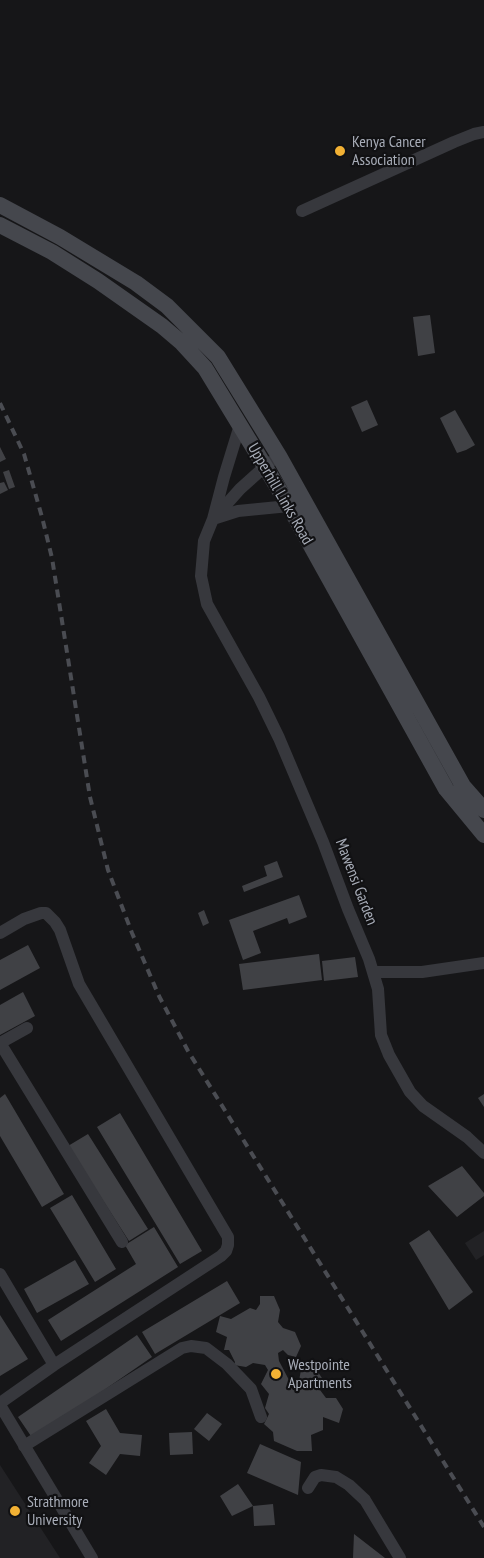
<!DOCTYPE html>
<html>
<head>
<meta charset="utf-8">
<style>
	body { margin:0 }
	canvas { display:block; background:#161618 }
</style>
</head>
<body>
<canvas width="484" height="1558"></canvas>
<script>
const ctx = document.querySelector('canvas').getContext('2d');
ctx.lineJoin = 'round';
function fillPath(path, color) {
  ctx.fillStyle = color;
  ctx.fill(path, 'evenodd');
}
function shape(rows) {
  const path = new Path2D();
  for (const r of rows) {
    path.moveTo(r[0], r[1]);
    for (let i = 2; i < r.length; i += 2) path.lineTo(r[i], r[i + 1]);
  }
  return path;
}
function strokePath(path, color, width, dash) {
  ctx.strokeStyle = color;
  ctx.lineWidth = width;
  ctx.lineCap = dash ? 'butt' : 'round';
  ctx.setLineDash(dash || []);
  ctx.stroke(path);
}
function label(font, color, halo, rows, align = 'center') {
  ctx.font = font + ' "PT Sans Narrow",sans-serif';
  ctx.lineWidth = 4.5;
  ctx.setLineDash([]);
  ctx.textBaseline = 'middle';
  ctx.strokeStyle = halo;
  ctx.fillStyle = color;
  for (const [text, x, y, turn = 0] of rows) {
    ctx.save();
    ctx.translate(x, y);
    ctx.rotate((+turn || 0) * Math.PI / 180);
    ctx.textAlign = isNaN(turn) ? turn : align;
    if (halo) ctx.strokeText(text, 0, 0);
    ctx.fillText(text, 0, 0);
    ctx.restore();
  }
}
fillPath(shape([
	[484,1231,484,1255,476,1260,465,1243],
	[0,1465,60,1558,0,1558]
]), '#222225');
fillPath(shape([
	[430,315,435,353,418,356,413,317],
	[367,400,378,425,362,432,351,407],
	[455,410,475,445,466,450,457,453,440,418],
	[0,447,6,459,0,462],
	[9,470,15,487,9,489,3,472],
	[4,482,8,490,0,494,0,483],
	[277,861,283,877,244,892,242,886,267,876,264,866],
	[299,895,307,917,289,924,287,918,253,931,261,953,243,960,229,920],
	[204,910,209,923,203,926,198,913],
	[28,945,40,968,0,990,0,960],
	[319,954,322,980,243,990,239,964],
	[355,957,358,977,324,981,322,961],
	[23,992,35,1016,0,1035,0,1005],
	[5,1094,64,1194,42,1207,0,1136,0,1098],
	[484,1094,484,1107,478,1098],
	[120,1113,202,1251,180,1264,97,1127],
	[88,1134,148,1229,129,1241,68,1146],
	[462,1166,484,1193,484,1196,457,1217,428,1186],
	[72,1195,116,1269,95,1282,50,1208],
	[154,1227,178,1267,61,1341,48,1320,136,1264,125,1245],
	[429,1230,473,1292,449,1310,409,1243],
	[75,1260,89,1284,37,1313,24,1289],
	[227,1281,240,1303,155,1354,142,1332],
	[260,1296,274,1296,280,1310,278,1322,283,1328,295,1332,301,1346,296,1357,288,1355,283,1350,278,1353,279,1361,289,1380,299,1381,302,1364,313,1365,322,1378,320,1390,326,1398,336,1398,343,1409,339,1423,323,1417,323,1430,311,1435,312,1451,297,1451,274,1441,273,1432,264,1424,269,1414,265,1408,269,1394,261,1384,268,1370,265,1365,253,1363,246,1367,234,1365,235,1362,229,1350,224,1350,227,1337,216,1332,220,1316,231,1319,250,1308,256,1310,260,1304],
	[0,1315,28,1359,0,1376],
	[137,1335,152,1357,33,1439,18,1417],
	[106,1409,120,1433,142,1435,140,1456,120,1454,106,1475,89,1463,101,1446,86,1421],
	[207,1413,222,1424,209,1441,194,1429],
	[192,1432,193,1454,170,1455,169,1433],
	[260,1444,301,1462,298,1495,247,1473],
	[238,1484,253,1506,232,1516,220,1496],
	[273,1504,275,1525,254,1526,253,1506],
	[354,1534,385,1558,353,1558]
]), '#404145');
strokePath(shape([
	[302,211,454,142,474,134,484,132],
	[240,425,224,477,213,519,204,541,201,576,207,604,259,697,279,738,323,842,348,909,369,959,378,989,381,1035,389,1055,410,1092,423,1106,467,1137,484,1153],
	[216,516,240,489,270,462],
	[213,519,238,511,289,506,294,504],
	[0,933,24,919,41,913,46,913,55,922,60,930,79,984,228,1237,228,1245,226,1251,221,1256,54,1365,0,1403],
	[373,972,422,972,484,963],
	[0,1043,122,1242],
	[0,1043,27,1028],
	[0,1274,54,1365],
	[0,1405,92,1558],
	[24,1446,182,1348,191,1346,206,1348,227,1364,251,1389,261,1417],
	[308,1488,315,1477,321,1475,336,1477,349,1485,365,1500,400,1558]
]), '#37383d', 12);
strokePath(shape([
	[0,205,60,237,136,283,167,306,218,357,279,456,463,786,484,810],
	[0,225,52,252,98,281,162,326,182,343,205,368,289,506,446,789,484,835]
]), '#45474d', 16);
strokePath(shape([
	[0,403,24,454,42,517,52,558,90,797,108,870,132,933,159,996,188,1051,484,1527]
]), '#4a4c52', 4, [8, 6]);
for (const [x, y, r, color] of [
	[340,151,6,"#f2b134"],
	[276,1374,6,"#f2b134"],
	[15,1511,6,"#f2b134"]
]) {
  const dot = new Path2D();
  dot.arc(x, y, r, 0, 2 * Math.PI);
  ctx.fillStyle = color;
  ctx.fill(dot);
  strokePath(dot, '#111113', 2);
}
label('16px', '#a8adb8', '#111113', [
	["Kenya Cancer",352,142],
	["Association",352,160],
	["Westpointe",288,1365],
	["Apartments",288,1383],
	["Strathmore",27,1502],
	["University",27,1520]
], 'left');
label('16px', '#a8adb8', '#111113', [
	["Upperhill Links Road",280,494,60],
	["Mawensi Garden",356,882,69]
]);
</script>
</body>
</html>
